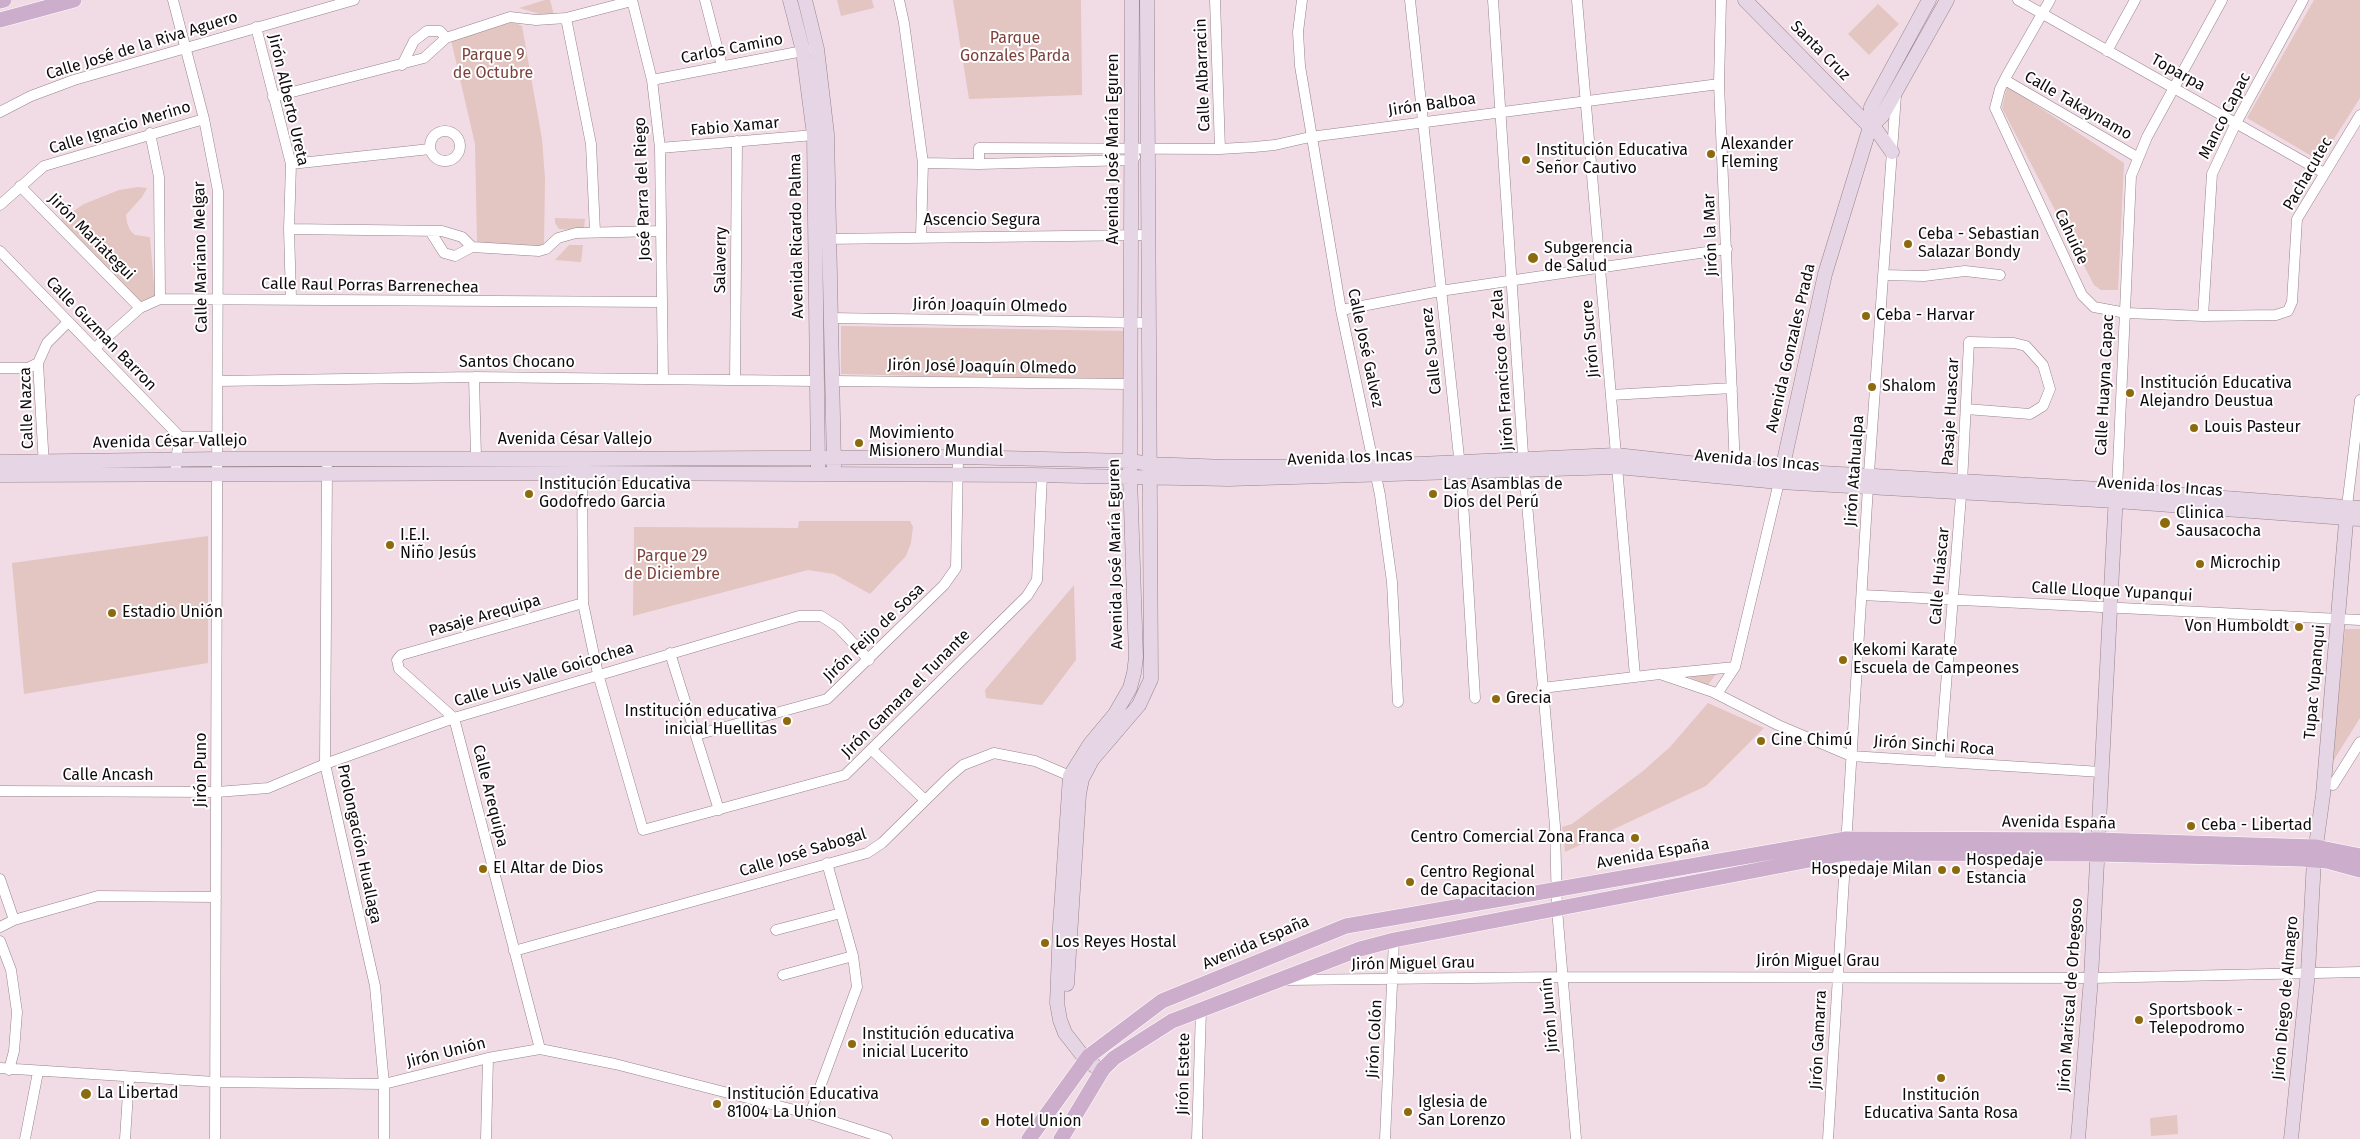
<!DOCTYPE html>
<html>
<head>
<meta charset="utf-8">
<style>
	body { margin:0 }
	canvas { display:block; background:#f1dce6 }
</style>
</head>
<body>
<canvas width="2360" height="1139"></canvas>
<script>
const ctx = document.querySelector('canvas').getContext('2d');
ctx.lineJoin = 'round';
function fillPath(path, color) {
  ctx.fillStyle = color;
  ctx.fill(path, 'evenodd');
}
function shape(rows) {
  const path = new Path2D();
  for (const r of rows) {
    if (r.length === 3) {
      path.moveTo(r[0] + r[2], r[1]);
      path.arc(r[0], r[1], r[2], 0, 2 * Math.PI);
      continue;
    }
    path.moveTo(r[0], r[1]);
    for (let i = 2; i < r.length; i += 2) path.lineTo(r[i], r[i + 1]);
  }
  return path;
}
function strokePath(path, color, width, dash) {
  ctx.strokeStyle = color;
  ctx.lineWidth = width;
  ctx.lineCap = dash ? 'butt' : 'round';
  ctx.setLineDash(dash || []);
  ctx.stroke(path);
}
function label(font, color, halo, rows, align = 'center') {
  ctx.font = font + ' "Fira Sans",sans-serif';
  ctx.lineWidth = 4;
  ctx.setLineDash([]);
  ctx.textBaseline = 'middle';
  ctx.strokeStyle = halo;
  ctx.fillStyle = color;
  for (const [text, x, y, turn = 0] of rows) {
    ctx.save();
    ctx.translate(x, y);
    ctx.rotate((+turn || 0) * Math.PI / 180);
    ctx.textAlign = isNaN(turn) ? turn : align;
    if (halo) ctx.strokeText(text, 0, 0);
    ctx.fillText(text, 0, 0);
    ctx.restore();
  }
}
fillPath(shape([
	[545,0,550,0,554,15,550,17,519,8],
	[837,0,872,0,874,8,841,16],
	[953,0,1081,0,1082,95,969,99],
	[2314,0,2360,0,2360,98,2320,161,2247,118],
	[1878,4,1899,24,1869,55,1848,34],
	[513,22,522,26,542,139,545,178,544,246,538,248,477,244,475,144,451,40],
	[2007,86,2124,163,2118,290,2101,290,2094,285,2002,108],
	[138,187,147,188,142,197,126,215,127,223,130,230,135,235,150,237,155,296,137,303,60,220,84,204,119,190],
	[555,218,585,219,584,229,582,231,559,229,555,223],
	[569,245,583,245,581,262,555,260],
	[841,326,1124,331,1124,381,841,374],
	[799,521,910,521,913,527,911,543,906,556,870,594,834,574,808,570,633,616,634,527,798,528],
	[208,536,208,663,24,694,12,563],
	[1074,585,1076,660,1042,705,986,698,985,690],
	[2345,629,2360,629,2360,718,2332,763],
	[1716,674,1708,685,1686,676],
	[1708,703,1764,728,1706,786,1565,852,1562,827,1572,824,1643,771,1670,747],
	[2177,1115,2178,1134,2151,1136,2150,1118]
]), '#e3c5c2');
const street = shape([
	[173,0,204,119,218,191,215,1139],
	[632,0,652,80,660,148,663,379],
	[705,0,722,66],
	[899,0,904,23,923,163,921,236],
	[1215,0,1220,149],
	[1302,0,1298,32,1300,66,1341,310,1380,495,1392,582,1398,702],
	[1410,0,1462,485,1475,698],
	[1493,0,1524,469,1555,826,1557,909,1576,1139],
	[1577,0,1635,676],
	[1721,0,1719,84,1735,468],
	[2018,0,2324,173],
	[2050,0,2007,75,2000,89,1995,108,2082,295,2094,307,2126,313,2203,316,2276,315,2288,311,2292,302,2297,219,2360,115],
	[566,18,591,144,595,232],
	[256,27,291,164,289,229,291,299],
	[2107,51,2135,0],
	[402,65,414,41,427,31,440,31,446,38],
	[652,80,808,50],
	[2005,80,2137,157],
	[273,97,424,58,446,38,510,17,536,20,566,18,632,1],
	[0,112,31,96,74,80,354,0],
	[445,146,15],
	[150,133,159,177,160,299],
	[660,148,814,135],
	[923,163,979,164,1131,160,1135,157],
	[291,164,430,149],
	[979,164,979,148,1220,149,1254,147,1275,145,1310,137,1719,84],
	[20,186,140,308],
	[0,205,44,166,204,119],
	[289,229,442,231,462,237,472,247],
	[430,231,444,253,455,256,472,247,539,251,546,249,558,238,576,233,660,231],
	[824,239,1149,235],
	[0,251,180,437],
	[1883,275,1924,276,1965,271,2000,275],
	[1341,310,1440,291,1727,249],
	[2203,316,2212,174,2236,123,2303,0],
	[830,318,1150,323],
	[95,348,140,308,160,299,662,302],
	[0,368,28,368,38,363],
	[474,377,476,458],
	[735,380,737,141],
	[218,381,474,377,816,381],
	[832,381,1130,384],
	[1611,395,1732,388],
	[180,437,218,437],
	[582,459,583,603,598,674,643,830,845,775,1027,596,1037,580,1042,476],
	[44,466,38,363,47,343,68,322],
	[327,468,325,764,375,986,384,1084,384,1139],
	[176,474,176,459,180,437],
	[2117,490,2131,176,2147,137,2222,0],
	[2347,506,2360,400],
	[1862,595,2360,620],
	[670,653,719,810],
	[1663,674,1735,667],
	[1542,688,1660,674,1713,692,1778,725,1851,756,2101,772],
	[1717,694,1735,667,1779,482],
	[696,735,827,699,944,585,956,568,958,457],
	[872,750,925,800],
	[1940,761,1962,483,1969,342,2014,343,2026,346,2043,365,2050,389,2043,406,2030,414,1966,409],
	[2333,785,2360,742],
	[0,791,217,792,268,788,325,764,454,718,799,616,821,616,838,627,869,660],
	[0,879,14,920],
	[0,927,14,920,98,896,216,897],
	[776,930,841,913],
	[0,941,11,970,17,1012,14,1051,9,1070],
	[514,951,867,853,882,843,949,777,963,765,994,753,1035,761,1070,776],
	[783,975,853,956],
	[1286,980,1562,977,2091,978,2360,972],
	[540,1049,454,718,399,669,397,660,401,655,583,603],
	[0,1068,215,1082,384,1084,488,1058,540,1049,615,1064,810,1114,887,1139],
	[810,1114,857,987,853,956,827,863],
	[25,1139,38,1072],
	[125,1139,129,1078],
	[486,1139,488,1058],
	[1197,1139,1201,1010],
	[1385,1139,1394,940],
	[1828,1139,1868,487,1896,95]
]);
const secondary = shape([
	[790,0,803,51,814,135,818,467],
	[805,0,817,49,827,134,834,466],
	[1745,0,1870,127,1877,131,1892,152],
	[1870,127,1882,116,1947,0],
	[0,462,218,459,582,459,958,457,1130,461,1150,464,1226,467,1375,466,1616,455,1735,468,2117,490,2360,508],
	[0,475,582,473,1033,475,1229,479,1617,467,1779,482,2116,501,2360,519],
	[1780,479,1825,274,1870,127,1871,107,1929,0],
	[1067,984,1079,794,1082,779,1092,760,1139,705,1151,679,1147,0],
	[1102,1071,1086,1060,1065,1033,1060,1020,1057,1003,1060,926,1070,776,1090,744,1115,714,1130,688,1134,673,1136,657,1130,477,1132,0],
	[2078,1139,2091,978,2116,494],
	[2291,1139,2308,972,2314,860,2323,795,2347,510]
]);
const primary = shape([
	[0,1,4,0],
	[0,20,74,0],
	[1029,1139,1089,1056,1162,1001,1346,926,1846,839,2098,840,2316,847,2360,856],
	[1061,1139,1103,1069,1114,1058,1172,1021,1360,949,1394,940,1846,853,2097,854,2301,859,2327,861,2360,870]
]);
strokePath(street, '#96838c', 11);
strokePath(secondary, '#96838c', 15);
strokePath(primary, '#fff', 16);
strokePath(street, '#fff', 10);
strokePath(secondary, '#e6d6e5', 14);
strokePath(primary, '#ccadcb', 15);
for (const [x, y, r, color] of [
	[1711,154,5,"#8e6a0e"],
	[1526,160,5,"#8e6a0e"],
	[1908,244,5,"#8e6a0e"],
	[1533,258,6,"#8e6a0e"],
	[1866,316,5,"#8e6a0e"],
	[1872,387,5,"#8e6a0e"],
	[2130,393,5,"#8e6a0e"],
	[2194,428,5,"#8e6a0e"],
	[859,443,5,"#8e6a0e"],
	[529,494,5,"#8e6a0e"],
	[1433,494,5,"#8e6a0e"],
	[2165,523,6,"#8e6a0e"],
	[390,545,5,"#8e6a0e"],
	[2200,564,5,"#8e6a0e"],
	[112,613,5,"#8e6a0e"],
	[2299,627,5,"#8e6a0e"],
	[1843,660,5,"#8e6a0e"],
	[1496,699,5,"#8e6a0e"],
	[787,721,5,"#8e6a0e"],
	[1761,741,5,"#8e6a0e"],
	[2191,826,5,"#8e6a0e"],
	[1635,838,5,"#8e6a0e"],
	[483,869,5,"#8e6a0e"],
	[1942,870,5,"#8e6a0e"],
	[1956,870,5,"#8e6a0e"],
	[1410,882,5,"#8e6a0e"],
	[1045,943,5,"#8e6a0e"],
	[2139,1020,5,"#8e6a0e"],
	[852,1044,5,"#8e6a0e"],
	[1941,1078,5,"#8e6a0e"],
	[86,1094,6,"#8e6a0e"],
	[717,1104,5,"#8e6a0e"],
	[1408,1112,5,"#8e6a0e"],
	[985,1122,5,"#8e6a0e"]
]) {
  const dot = new Path2D();
  dot.arc(x, y, r, 0, 2 * Math.PI);
  ctx.fillStyle = color;
  ctx.fill(dot);
  strokePath(dot, '#fff', 2);
}
label('16px', '#7d413c', '#fff', [
	["Parque",1015,39],
	["Gonzales Parda",1015,57],
	["Parque 9",493,56],
	["de Octubre",493,74],
	["Parque 29",672,557],
	["de Diciembre",672,575]
]);
label('16px', '#100a0d', '#fff', [
	["Calle José de la Riva Aguero",142,46,-17],
	["Carlos Camino",732,49,-11],
	["Santa Cruz",1820,51,45],
	["Toparpa",2178,73,29],
	["Calle Albarracin",1203,75,-92],
	["Jirón Alberto Ureta",288,100,77],
	["Jirón Balboa",1432,105,-8],
	["Calle Takaynamo",2078,106,30],
	["Manco Capac",2225,116,-63],
	["Fabio Xamar",735,127,-5],
	["Calle Ignacio Merino",120,128,-17],
	["Avenida José María Eguren",1114,149,-90],
	["Pachacutec",2308,174,-60],
	["José Parra del Riego",643,189,-92],
	["Ascencio Segura",982,221],
	["Jirón la Mar",1711,235,-92],
	["Avenida Ricardo Palma",797,236,-91],
	["Jirón Mariategui",91,237,45],
	["Cahuide",2071,237,65],
	["Calle Mariano Melgar",201,257,-91],
	["Salaverry",721,260,-89],
	["Calle Raul Porras Barrenechea",370,286,1],
	["Jirón Joaquín Olmedo",990,306,1],
	["Calle Guzman Barron",101,334,46],
	["Jirón Sucre",1591,339,-95],
	["Calle José Galvez",1365,348,78],
	["Avenida Gonzales Prada",1791,348,-77],
	["Calle Suarez",1432,351,-96],
	["Santos Chocano",517,363],
	["Jirón José Joaquín Olmedo",982,367,1],
	["Jirón Francisco de Zela",1503,370,-94],
	["Calle Huayna Capac",2105,385,-87],
	["Calle Nazca",27,408,-92],
	["Pasaje Huascar",1951,412,-87],
	["Avenida César Vallejo",575,440],
	["Avenida César Vallejo",170,442,-1],
	["Avenida los Incas",1350,458,-2],
	["Avenida los Incas",1757,461,5],
	["Jirón Atahualpa",1855,471,-86],
	["Avenida los Incas",2160,487,4],
	["Avenida José María Eguren",1116,554,-91],
	["Calle Huáscar",1940,576,-85],
	["Calle Lloque Yupanqui",2112,592,3],
	["Pasaje Arequipa",485,616,-16],
	["Jirón Feijo de Sosa",874,633,-44],
	["Calle Luis Valle Goicochea",544,675,-17],
	["Tupac Yupanqui",2315,682,-85],
	["Jirón Gamara el Tunante",906,694,-45],
	["Jirón Sinchi Roca",1934,746,4],
	["Jirón Puno",202,770,-90],
	["Calle Ancash",108,776],
	["Calle Arequipa",490,796,76],
	["Avenida España",2059,823,1],
	["Prolongación Huallaga",359,844,78],
	["Calle José Sabogal",803,853,-17],
	["Avenida España",1653,854,-10],
	["Avenida España",1256,943,-23],
	["Jirón Miguel Grau",1818,962],
	["Jirón Miguel Grau",1413,964,-1],
	["Jirón Mariscal de Orbegoso",2071,995,-86],
	["Jirón Diego de Almagro",2286,998,-85],
	["Jirón Junín",1550,1015,-95],
	["Jirón Colón",1375,1039,-87],
	["Jirón Gamarra",1819,1040,-87],
	["Jirón Unión",446,1053,-14],
	["Jirón Estete",1184,1074,-89]
]);
label('16px', '#100a0d', '#fff', [
	["Alexander",1721,145],
	["Fleming",1721,163],
	["Institución Educativa",1536,151],
	["Señor Cautivo",1536,169],
	["Ceba - Sebastian",1918,235],
	["Salazar Bondy",1918,253],
	["Subgerencia",1544,249],
	["de Salud",1544,267],
	["Ceba - Harvar",1876,316],
	["Institución Educativa",2140,384],
	["Alejandro Deustua",2140,402],
	["Shalom",1882,387],
	["Louis Pasteur",2204,428],
	["Movimiento",869,434],
	["Misionero Mundial",869,452],
	["Institución Educativa",539,485],
	["Godofredo Garcia",539,503],
	["Las Asamblas de",1443,485],
	["Dios del Perú",1443,503],
	["Clinica",2176,514],
	["Sausacocha",2176,532],
	["I.E.I.",400,536],
	["Niño Jesús",400,554],
	["Microchip",2210,564],
	["Estadio Unión",122,613],
	["Von Humboldt",2289,627,"right"],
	["Kekomi Karate",1853,651],
	["Escuela de Campeones",1853,669],
	["Grecia",1506,699],
	["Institución educativa",777,712,"right"],
	["inicial Huellitas",777,730,"right"],
	["Cine Chimú",1771,741],
	["Ceba - Libertad",2201,826],
	["Centro Comercial Zona Franca",1625,838,"right"],
	["Hospedaje",1966,861],
	["Estancia",1966,879],
	["El Altar de Dios",493,869],
	["Hospedaje Milan",1932,870,"right"],
	["Centro Regional",1420,873],
	["de Capacitacion",1420,891],
	["Los Reyes Hostal",1055,943],
	["Sportsbook -",2149,1011],
	["Telepodromo",2149,1029],
	["Institución educativa",862,1035],
	["inicial Lucerito",862,1053],
	["La Libertad",97,1094],
	["Institución Educativa",727,1095],
	["81004 La Union",727,1113],
	["Institución",1941,1096,"center"],
	["Educativa Santa Rosa",1941,1114,"center"],
	["Iglesia de",1418,1103],
	["San Lorenzo",1418,1121],
	["Hotel Union",995,1122]
], 'left');
</script>
</body>
</html>
